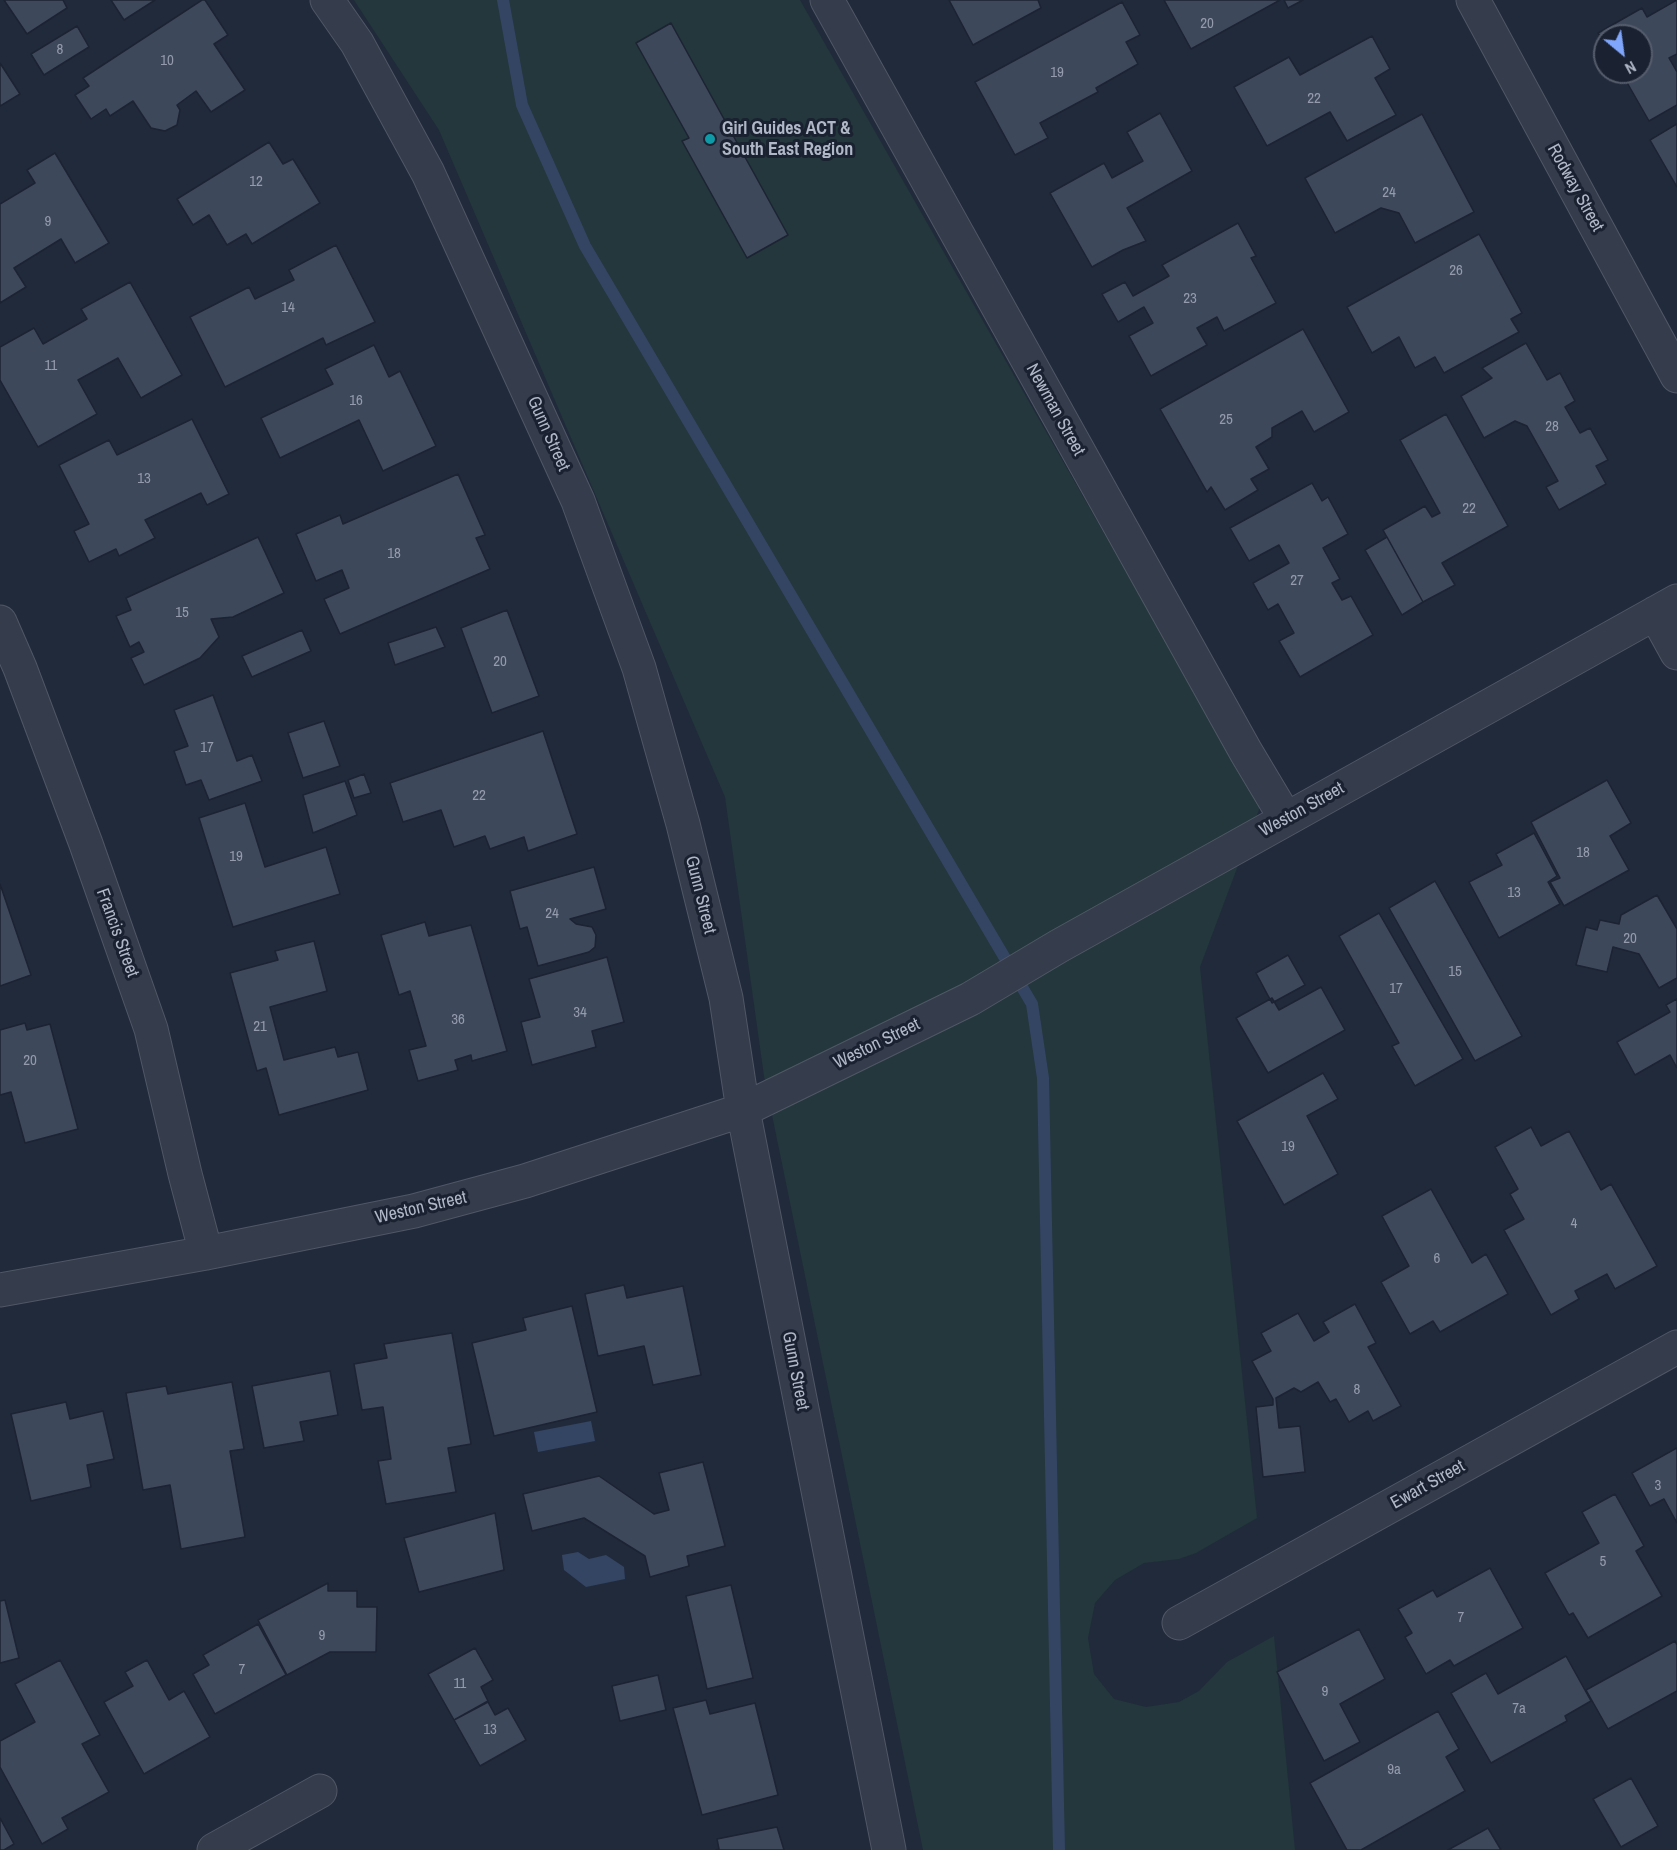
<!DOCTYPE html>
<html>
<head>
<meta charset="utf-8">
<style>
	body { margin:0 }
	#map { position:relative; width:1677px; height:1850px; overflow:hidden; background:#212a3b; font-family:"Archivo Narrow",sans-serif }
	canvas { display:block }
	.north { position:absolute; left:1593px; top:24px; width:60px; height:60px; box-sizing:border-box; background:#1a2130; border:2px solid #565d6c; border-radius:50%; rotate:151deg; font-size:16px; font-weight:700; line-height:24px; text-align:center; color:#b0b7c7 }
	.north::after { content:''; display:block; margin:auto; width:21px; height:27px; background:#80a6fc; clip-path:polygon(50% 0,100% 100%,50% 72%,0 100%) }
</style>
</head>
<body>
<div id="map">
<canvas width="1677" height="1850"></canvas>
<div class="north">N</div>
</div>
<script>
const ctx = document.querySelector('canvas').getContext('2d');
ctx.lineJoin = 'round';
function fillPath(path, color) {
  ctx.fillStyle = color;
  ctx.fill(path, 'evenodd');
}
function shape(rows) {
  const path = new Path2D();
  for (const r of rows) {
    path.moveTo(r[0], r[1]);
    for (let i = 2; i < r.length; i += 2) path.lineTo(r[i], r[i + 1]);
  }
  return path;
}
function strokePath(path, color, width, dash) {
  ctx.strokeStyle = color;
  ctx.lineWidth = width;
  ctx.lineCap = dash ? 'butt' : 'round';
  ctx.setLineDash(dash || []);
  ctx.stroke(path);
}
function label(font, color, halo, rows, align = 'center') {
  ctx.font = font + ' "Archivo Narrow",sans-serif';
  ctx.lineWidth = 6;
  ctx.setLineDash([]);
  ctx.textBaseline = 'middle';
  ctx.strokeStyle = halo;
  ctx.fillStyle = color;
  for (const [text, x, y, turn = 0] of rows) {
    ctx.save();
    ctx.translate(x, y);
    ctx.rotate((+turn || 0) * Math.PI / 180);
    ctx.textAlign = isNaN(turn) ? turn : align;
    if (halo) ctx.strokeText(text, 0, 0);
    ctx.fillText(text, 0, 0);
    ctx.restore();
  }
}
fillPath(shape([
	[354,0,800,0,1260,807,1200,967,1257,1518,1196,1553,1179,1559,1144,1563,1115,1580,1095,1603,1088,1638,1094,1674,1114,1699,1146,1707,1179,1702,1199,1691,1227,1662,1274,1636,1295,1850,923,1850,764,1076,725,797,439,130]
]), '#23373c');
fillPath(shape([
	[591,1421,595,1441,538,1452,534,1432],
	[578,1552,589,1559,606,1555,624,1567,625,1579,586,1587,564,1570,562,1555]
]), '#344463');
strokePath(shape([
	[503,0,522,105,585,246,1032,1004,1043,1078,1059,1850]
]), '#344463', 12);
const building = shape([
	[4,0,63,0,67,8,27,34,4,0],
	[111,0,155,0,124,20,111,0],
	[202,0,205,0,228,35,214,44,245,90,211,112,196,91,177,105,180,110,177,125,165,131,151,128,133,101,110,116,106,109,91,119,75,95,89,86,83,78,202,0],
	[949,0,1038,0,1041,8,973,45,949,0],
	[1164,0,1280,0,1191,49,1164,0],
	[1284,0,1303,0,1288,8,1284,0],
	[1677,0,1677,54,1669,58,1677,72,1677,105,1649,121,1621,72,1641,72,1641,36,1605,36,1605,44,1598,33,1642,8,1647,17,1677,0],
	[1122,2,1140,35,1126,42,1138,64,1096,88,1098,92,1040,123,1048,138,1015,155,975,82,1122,2],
	[671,23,788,235,747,258,682,141,689,138,636,43,671,23],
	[77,26,89,47,44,75,31,54,77,26],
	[1372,36,1390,69,1375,78,1396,115,1347,141,1330,112,1267,146,1234,87,1289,57,1300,75,1372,36],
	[0,63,20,94,0,106,0,63],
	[1160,113,1192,171,1127,208,1146,241,1123,250,1092,267,1050,193,1104,163,1112,178,1143,161,1127,132,1160,113],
	[1422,114,1474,212,1415,243,1399,213,1381,208,1335,233,1305,178,1422,114],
	[1677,124,1677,187,1650,140,1677,124],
	[269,142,283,164,293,159,320,203,252,244,246,234,227,245,209,215,193,225,177,199,269,142],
	[55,153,109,243,75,263,61,239,14,268,26,287,0,303,0,204,35,183,27,170,55,153],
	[1238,223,1256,256,1251,258,1276,303,1224,331,1217,317,1197,328,1207,345,1151,376,1129,336,1153,323,1144,307,1118,322,1102,294,1125,282,1133,296,1169,276,1162,265,1238,223],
	[1479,234,1522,313,1511,319,1519,332,1444,373,1435,357,1415,368,1399,337,1372,353,1347,307,1479,234],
	[336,245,375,322,326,345,323,338,225,387,190,317,249,287,255,299,294,280,289,270,336,245],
	[130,282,182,375,141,398,118,358,78,380,97,414,38,447,0,380,0,347,34,328,43,344,87,319,81,309,130,282],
	[1303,329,1349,412,1314,432,1302,411,1272,428,1272,437,1256,447,1269,469,1251,479,1258,490,1225,510,1211,487,1207,492,1160,409,1303,329],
	[1526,343,1547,380,1560,373,1575,401,1565,407,1580,433,1590,428,1608,460,1596,466,1606,484,1559,510,1546,487,1558,481,1527,426,1515,421,1484,438,1461,396,1492,378,1482,368,1526,343],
	[374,345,389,377,400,371,436,446,383,471,359,420,280,458,261,418,333,384,325,369,374,345],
	[1446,414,1508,526,1442,563,1455,585,1423,602,1383,530,1425,506,1432,517,1440,513,1400,440,1446,414],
	[192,419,229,494,207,505,201,493,145,520,155,538,119,556,116,549,89,562,74,531,89,524,59,465,109,440,117,455,192,419],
	[458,474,485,535,476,538,490,569,340,634,324,599,349,588,342,570,316,581,296,534,340,515,343,524,458,474],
	[1312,483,1322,501,1328,497,1348,534,1323,548,1340,579,1332,583,1342,600,1351,596,1373,635,1300,677,1279,641,1294,633,1278,604,1268,610,1253,583,1289,563,1279,545,1249,561,1230,528,1312,483],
	[258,537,284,593,233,617,211,619,219,637,200,658,144,685,131,658,144,652,139,642,130,647,116,616,131,610,126,598,258,537],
	[1387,537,1423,602,1402,615,1365,550,1387,537],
	[507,610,539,696,492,713,461,628,507,610],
	[436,627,445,647,395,665,388,643,436,627],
	[302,630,311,651,252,677,242,656,302,630],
	[213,695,237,761,252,755,262,781,209,800,201,780,186,785,174,751,188,746,174,710,213,695],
	[324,721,340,766,303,778,288,733,324,721],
	[543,731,577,834,528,851,524,837,490,849,485,836,454,847,441,810,403,822,390,783,543,731],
	[364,774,371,793,354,798,348,780,364,774],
	[1607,780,1631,823,1610,836,1629,870,1564,906,1550,882,1560,878,1531,822,1607,780],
	[345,781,357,815,313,833,303,795,345,781],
	[245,803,265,867,326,847,340,894,233,927,199,818,245,803],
	[1534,833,1557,876,1548,882,1560,904,1499,938,1469,882,1502,865,1496,854,1534,833],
	[594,867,606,909,570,919,576,924,592,927,596,935,595,947,589,952,538,966,527,927,520,929,510,891,594,867],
	[1435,881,1522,1036,1475,1061,1389,908,1435,881],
	[0,884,31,975,0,986,0,884],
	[1657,895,1677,929,1677,978,1659,988,1639,954,1613,947,1607,972,1576,965,1586,927,1597,930,1600,920,1619,924,1621,915,1657,895],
	[1379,913,1463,1059,1415,1086,1392,1046,1399,1043,1339,936,1379,913],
	[425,922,429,936,471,925,507,1051,472,1061,471,1055,455,1060,458,1070,418,1081,409,1050,426,1046,410,991,399,995,381,935,425,922],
	[314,941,327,991,270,1007,284,1060,335,1047,338,1057,358,1052,368,1090,279,1115,266,1068,257,1071,230,973,278,960,275,951,314,941],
	[1288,955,1305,985,1272,1003,1256,973,1288,955],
	[607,957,624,1022,592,1031,596,1047,532,1065,521,1022,540,1017,529,979,607,957],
	[1321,987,1345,1030,1268,1073,1236,1018,1272,998,1279,1010,1321,987],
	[1677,999,1677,1068,1670,1055,1635,1075,1617,1042,1670,1012,1666,1005,1677,999],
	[25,1023,27,1030,50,1024,78,1129,25,1143,11,1092,0,1095,0,1030,25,1023],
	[1323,1073,1338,1099,1307,1116,1338,1174,1284,1205,1237,1121,1323,1073],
	[1531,1127,1541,1146,1569,1131,1601,1190,1611,1184,1657,1266,1615,1289,1607,1274,1575,1291,1579,1299,1551,1315,1504,1230,1524,1219,1510,1194,1518,1189,1495,1147,1531,1127],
	[1431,1189,1472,1263,1486,1254,1508,1294,1440,1332,1433,1321,1410,1334,1381,1282,1409,1266,1382,1216,1431,1189],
	[624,1285,627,1298,683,1286,701,1375,653,1385,644,1346,598,1356,585,1294,624,1285],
	[1355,1304,1376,1343,1368,1347,1401,1406,1373,1421,1368,1411,1349,1422,1336,1399,1330,1402,1318,1382,1301,1392,1294,1388,1276,1398,1279,1428,1300,1426,1305,1472,1263,1477,1256,1407,1273,1405,1273,1399,1252,1361,1271,1351,1261,1333,1298,1313,1314,1341,1329,1332,1323,1322,1355,1304],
	[572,1306,597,1412,494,1436,472,1343,526,1330,523,1318,572,1306],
	[452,1333,471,1444,448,1448,456,1492,386,1504,378,1461,391,1459,383,1407,362,1410,354,1364,387,1358,384,1344,452,1333],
	[330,1371,338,1415,300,1422,304,1441,264,1448,252,1386,330,1371],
	[232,1382,244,1449,230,1451,245,1537,181,1549,170,1485,143,1490,126,1393,166,1386,168,1394,232,1382],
	[66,1402,70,1419,103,1411,114,1459,87,1465,91,1487,31,1501,11,1414,66,1402],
	[1677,1448,1677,1523,1664,1499,1650,1506,1632,1473,1677,1448],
	[703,1462,725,1546,687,1556,689,1566,650,1577,645,1556,584,1518,532,1531,523,1494,599,1476,654,1514,669,1510,659,1473,703,1462],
	[1615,1494,1644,1546,1636,1551,1662,1596,1588,1638,1573,1613,1569,1615,1545,1573,1599,1543,1582,1512,1615,1494],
	[495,1513,504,1570,419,1592,404,1538,495,1513],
	[1490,1568,1523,1628,1454,1666,1450,1660,1426,1674,1405,1637,1412,1633,1398,1609,1433,1590,1437,1597,1490,1568],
	[328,1583,328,1591,357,1591,357,1607,377,1607,376,1652,330,1652,287,1675,258,1620,328,1583],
	[731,1585,753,1678,707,1689,686,1596,731,1585],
	[5,1600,19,1658,0,1663,0,1601,5,1600],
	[258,1624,286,1675,215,1714,193,1674,209,1665,203,1655,258,1624],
	[1359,1629,1385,1679,1340,1704,1360,1742,1324,1761,1277,1672,1359,1629],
	[1675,1641,1677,1645,1677,1691,1608,1729,1586,1690,1675,1641],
	[475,1648,493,1680,481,1687,488,1701,454,1720,428,1674,475,1648],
	[1566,1656,1591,1701,1565,1716,1567,1721,1491,1763,1451,1693,1486,1673,1498,1694,1566,1656],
	[60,1660,100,1735,82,1744,109,1792,62,1818,68,1829,42,1844,0,1767,0,1741,35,1722,15,1684,60,1660],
	[147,1660,169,1700,184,1691,210,1737,144,1774,104,1702,133,1686,125,1672,147,1660],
	[658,1675,666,1710,620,1721,612,1686,658,1675],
	[706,1700,710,1714,755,1703,778,1795,702,1815,673,1708,706,1700],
	[488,1702,495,1715,508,1708,526,1740,480,1766,454,1720,488,1702],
	[1438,1711,1459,1749,1446,1757,1465,1791,1361,1850,1347,1850,1310,1783,1438,1711],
	[1631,1778,1658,1826,1621,1847,1593,1799,1631,1778],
	[0,1818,14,1844,4,1850,0,1850,0,1818],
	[777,1827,784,1850,716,1850,719,1849,717,1839,777,1827],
	[1488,1828,1501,1850,1448,1850,1488,1828]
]);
fillPath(building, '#3d485b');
strokePath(building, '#1c2332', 1.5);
const minor = shape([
	[327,0,357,43,428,173,578,501,639,668,683,824,726,998,743,1110,889,1850],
	[827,0,1246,752,1286,819],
	[1473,0,1677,376],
	[1655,613,1677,653],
	[0,622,20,668,86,844,151,1029,185,1174,206,1253],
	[0,1290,206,1253,414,1211,525,1181,743,1110,970,999,1059,946,1677,601],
	[1179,1623,1677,1347],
	[214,1850,320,1791]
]);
strokePath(minor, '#505766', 35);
strokePath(minor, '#353c4b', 33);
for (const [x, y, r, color] of [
	[710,139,6,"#0f9aa8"]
]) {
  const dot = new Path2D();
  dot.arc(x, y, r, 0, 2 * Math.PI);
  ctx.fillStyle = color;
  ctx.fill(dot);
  strokePath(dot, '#1a2130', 2);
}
label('15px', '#939bac', null, [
	["20",1207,24],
	["8",60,50],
	["10",167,61],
	["19",1057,73],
	["22",1314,99],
	["12",256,182],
	["24",1389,193],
	["9",48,222],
	["26",1456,271],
	["23",1190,299],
	["14",288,308],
	["11",51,366],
	["16",356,401],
	["25",1226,420],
	["28",1552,427],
	["13",144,479],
	["22",1469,509],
	["18",394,554],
	["27",1297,581],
	["15",182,613],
	["20",500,662],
	["17",207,748],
	["22",479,796],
	["18",1583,853],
	["19",236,857],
	["13",1514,893],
	["24",552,914],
	["20",1630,939],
	["15",1455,972],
	["17",1396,989],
	["34",580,1013],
	["36",458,1020],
	["21",260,1027],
	["20",30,1061],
	["19",1288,1147],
	["4",1574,1224],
	["6",1437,1259],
	["8",1357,1390],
	["3",1658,1486],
	["5",1603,1562],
	["7",1461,1618],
	["9",322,1636],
	["7",242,1670],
	["11",460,1684],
	["9",1325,1692],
	["7a",1519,1709],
	["13",490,1730],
	["9a",1394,1770]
]);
label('bold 18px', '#b0b7c7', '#1a2130', [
	["Girl Guides ACT &",722,129],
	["South East Region",722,150]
], 'left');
label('18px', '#b0b7c7', '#1a2130', [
	["Rodway Street",1575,188,61],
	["Newman Street",1055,410,61],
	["Gunn Street",548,434,66],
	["Weston Street",1302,810,-29],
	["Gunn Street",700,895,76],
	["Francis Street",117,933,70],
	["Weston Street",877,1044,-26],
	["Weston Street",421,1208,-13],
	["Gunn Street",795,1371,79],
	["Ewart Street",1428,1485,-29]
]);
</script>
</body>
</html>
